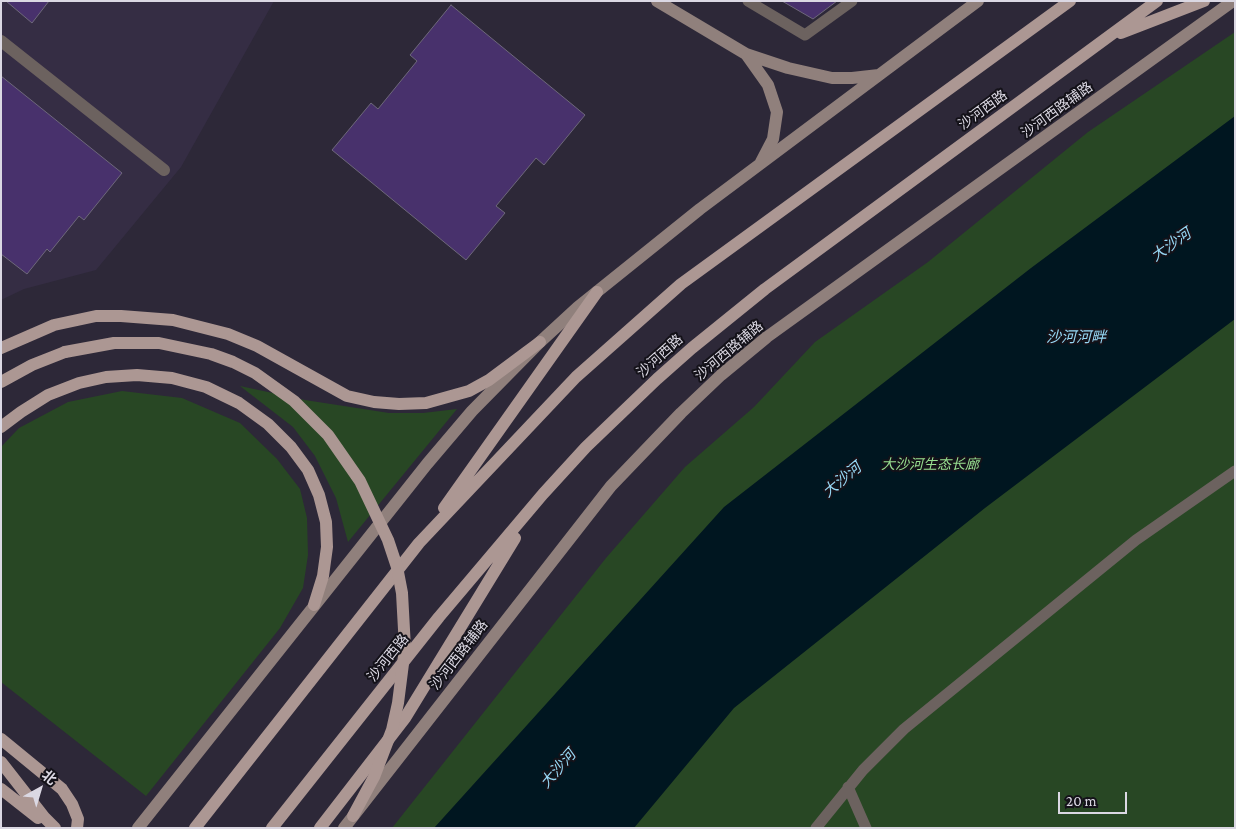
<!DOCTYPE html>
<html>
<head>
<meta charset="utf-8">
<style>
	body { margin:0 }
	#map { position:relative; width:1236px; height:829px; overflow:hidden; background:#2d2838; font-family:"Crimson Pro","Noto Sans SC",serif }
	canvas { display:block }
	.frame { position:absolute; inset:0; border:2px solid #dbd8e3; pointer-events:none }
	.north { position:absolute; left:15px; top:764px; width:50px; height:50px; -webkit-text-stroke:4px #141219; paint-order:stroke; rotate:39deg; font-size:14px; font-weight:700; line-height:20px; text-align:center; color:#dbd8e3 }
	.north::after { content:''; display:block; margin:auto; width:18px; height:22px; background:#dbd8e3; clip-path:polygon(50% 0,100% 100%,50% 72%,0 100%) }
	.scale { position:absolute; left:1058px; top:792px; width:69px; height:22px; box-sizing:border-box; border:2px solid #dbd8e3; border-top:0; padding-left:6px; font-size:15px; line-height:18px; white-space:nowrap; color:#dbd8e3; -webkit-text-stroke:4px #141219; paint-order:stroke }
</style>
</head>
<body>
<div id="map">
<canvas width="1236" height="829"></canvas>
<div class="frame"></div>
<div class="north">北</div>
<div class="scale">20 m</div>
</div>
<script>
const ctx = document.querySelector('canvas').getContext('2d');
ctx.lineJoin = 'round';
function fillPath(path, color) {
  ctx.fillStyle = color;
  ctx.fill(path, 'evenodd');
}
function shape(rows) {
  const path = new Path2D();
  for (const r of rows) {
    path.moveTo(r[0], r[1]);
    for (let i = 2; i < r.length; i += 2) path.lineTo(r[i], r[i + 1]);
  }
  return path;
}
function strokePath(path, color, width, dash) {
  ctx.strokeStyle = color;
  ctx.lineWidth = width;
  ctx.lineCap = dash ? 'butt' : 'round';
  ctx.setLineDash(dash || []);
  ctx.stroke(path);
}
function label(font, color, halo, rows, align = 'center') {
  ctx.font = font + ' "Crimson Pro","Noto Sans SC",serif';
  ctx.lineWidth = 4;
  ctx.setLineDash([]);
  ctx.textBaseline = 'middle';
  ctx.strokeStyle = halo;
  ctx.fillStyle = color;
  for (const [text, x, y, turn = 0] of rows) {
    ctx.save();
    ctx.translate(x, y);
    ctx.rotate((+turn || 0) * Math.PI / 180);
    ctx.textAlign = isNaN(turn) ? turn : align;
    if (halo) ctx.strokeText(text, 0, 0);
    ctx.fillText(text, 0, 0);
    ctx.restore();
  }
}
fillPath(shape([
	[1,1,274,1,181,167,96,270,24,289,1,300]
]), '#352d44');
fillPath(shape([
	[1235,32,1235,828,392,828,606,558,685,467,754,407,815,342,928,262,1088,132],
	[240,386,305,400,389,413,423,413,457,409,348,542,336,498,315,456,293,427],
	[122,391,182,398,240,423,277,459,300,489,307,518,308,555,303,588,280,628,146,796,1,682,1,447,19,428,68,402]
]), '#284724');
fillPath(shape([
	[1235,116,1235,319,985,508,734,708,634,828,434,828,724,507,1031,268]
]), '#001620');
const building = shape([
	[6,1,49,1,32,23,6,1],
	[782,1,837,1,813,19,782,1],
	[451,5,585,115,544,165,536,158,496,206,505,213,466,260,332,150,371,103,378,109,417,61,410,55,451,5],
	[1,76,122,173,84,220,79,216,50,252,47,249,27,274,1,254,1,76]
]);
fillPath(building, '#48316c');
strokePath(building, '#6e687b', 1);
strokePath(shape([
	[748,1,805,35,852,1],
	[848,787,866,828],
	[816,828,863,770,904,729,1136,540,1235,471]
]), '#6c625f', 11);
strokePath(shape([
	[1,41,164,170]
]), '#6c625f', 12);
strokePath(shape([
	[657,1,746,54,788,68,832,78,852,78,879,75],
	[746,54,768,85,777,112,773,139,761,162],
	[138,828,427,464,472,411,540,342,578,307,700,209,978,1],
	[344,828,611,486,681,413,721,375,767,337,1233,1]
]), '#90807c', 12);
strokePath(shape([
	[1121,33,1204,1],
	[1,348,54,325,96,316,121,316,173,320,228,334,257,346,347,396,374,402,399,404,426,403,469,391,489,380,540,342],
	[1,382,32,365,65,352],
	[1,427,21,412,48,395,79,383,106,377,137,375,172,378,206,387,239,403,268,424,291,447,308,470,319,495,326,522,327,547,323,576,314,605],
	[444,508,597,292],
	[1,739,62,789,72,804,78,819,77,828],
	[1,762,44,817,55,828],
	[1,789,38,818],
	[195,828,419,543,576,377,681,284,1070,1],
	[272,828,439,617,543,494,586,447,657,379,692,348,765,289,1157,1],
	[320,828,405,718,515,538]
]), '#ac9793', 12);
strokePath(shape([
	[65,352,114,343,159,343,211,354,233,362,255,373,294,401,328,435,360,481,388,540,397,567,402,593,405,648,398,703,392,730,374,777,353,816]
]), '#ac9793', 12);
label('14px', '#dbd8e3', '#141219', [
	["沙河西路",983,110,-36],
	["沙河西路辅路",1057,110,-36],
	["沙河西路辅路",729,351,-40],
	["沙河西路",660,356,-42],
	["沙河西路辅路",459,655,-52],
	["沙河西路",388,658,-51]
]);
label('italic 14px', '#98df91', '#141219', [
	["大沙河生态长廊",930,465]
]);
label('italic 15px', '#97d8f5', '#141219', [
	["大沙河",1171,245,-35],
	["沙河河畔",1076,337],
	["大沙河",842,480,-40],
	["大沙河",558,769,-49]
]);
</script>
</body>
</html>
